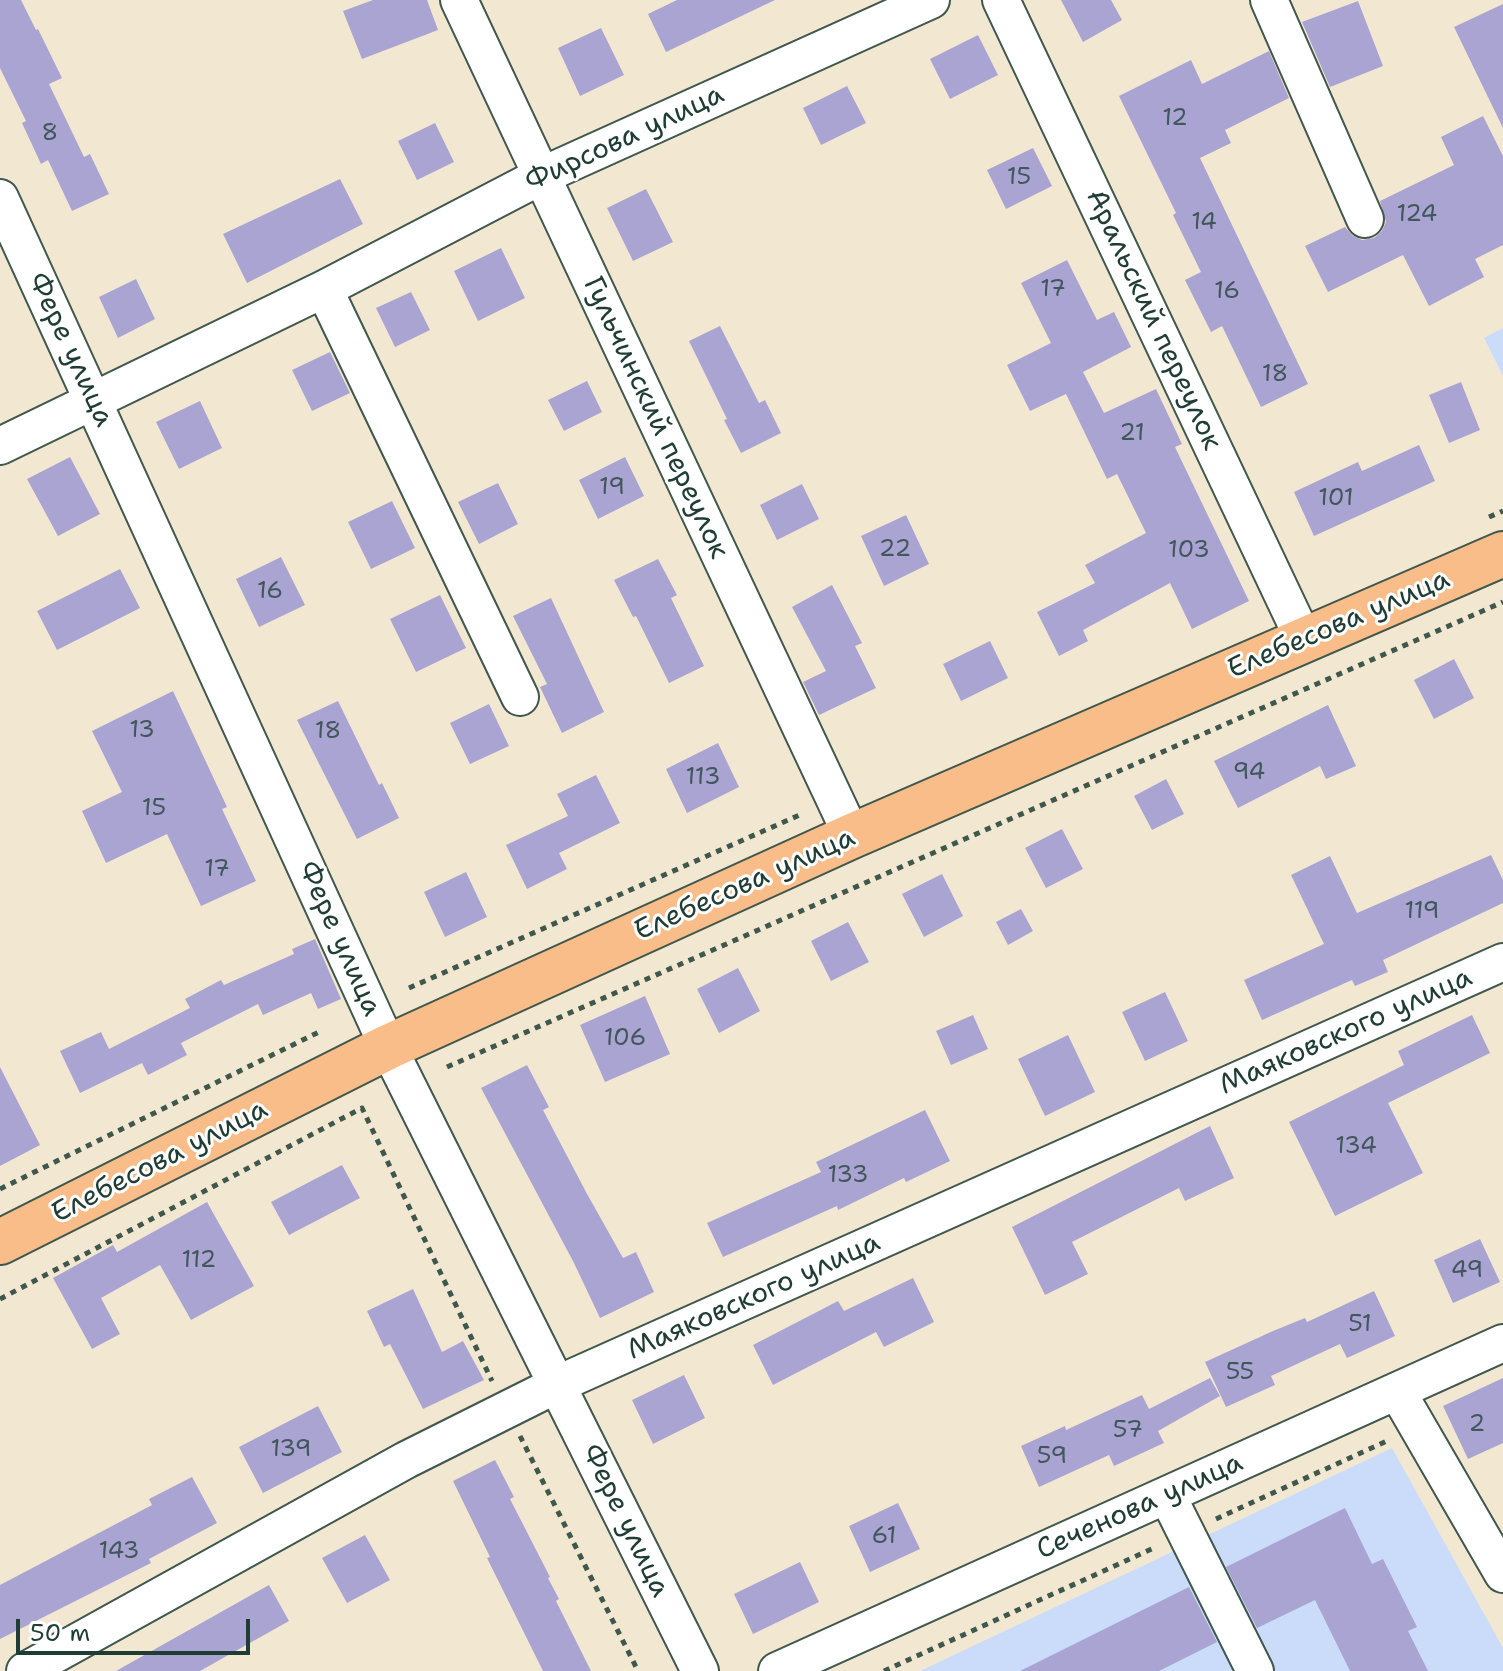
<!DOCTYPE html>
<html>
<head>
<meta charset="utf-8">
<style>
	body { margin:0 }
	#map { position:relative; width:1503px; height:1671px; overflow:hidden; background:#f2e8d1; font-family:"Shantell Sans",sans-serif }
	canvas { display:block }
	.scale { position:absolute; left:16px; top:1619px; width:234px; height:36px; box-sizing:border-box; border:4px solid #1f3d34; border-top:0; padding-left:10px; font-size:24px; line-height:28px; white-space:nowrap; color:#1f3d34; -webkit-text-stroke:6px #fff; paint-order:stroke }
</style>
</head>
<body>
<div id="map">
<canvas width="1503" height="1671"></canvas>
<div class="scale">50 m</div>
</div>
<script>
const ctx = document.querySelector('canvas').getContext('2d');
ctx.lineJoin = 'round';
function fillPath(path, color) {
  ctx.fillStyle = color;
  ctx.fill(path, 'evenodd');
}
function shape(rows) {
  const path = new Path2D();
  for (const r of rows) {
    path.moveTo(r[0], r[1]);
    for (let i = 2; i < r.length; i += 2) path.lineTo(r[i], r[i + 1]);
  }
  return path;
}
function strokePath(path, color, width, dash) {
  ctx.strokeStyle = color;
  ctx.lineWidth = width;
  ctx.lineCap = dash ? 'butt' : 'round';
  ctx.setLineDash(dash || []);
  ctx.stroke(path);
}
function label(font, color, halo, rows, align = 'center') {
  ctx.font = font + ' "Shantell Sans",sans-serif';
  ctx.lineWidth = 6;
  ctx.setLineDash([]);
  ctx.textBaseline = 'middle';
  ctx.strokeStyle = halo;
  ctx.fillStyle = color;
  for (const [text, x, y, turn = 0] of rows) {
    ctx.save();
    ctx.translate(x, y);
    ctx.rotate((+turn || 0) * Math.PI / 180);
    ctx.textAlign = isNaN(turn) ? turn : align;
    if (halo) ctx.strokeText(text, 0, 0);
    ctx.fillText(text, 0, 0);
    ctx.restore();
  }
}
fillPath(shape([
	[1503,328,1503,376,1484,338],
	[1392,1448,1503,1648,1503,1671,920,1671]
]), '#cadcf9');
fillPath(shape([
	[0,0,21,0,36,30,38,29,62,78,49,84,84,157,90,154,109,194,72,211,48,160,41,164,22,123,26,121,0,68],
	[373,0,427,0,438,30,362,59,343,11],
	[677,0,775,0,666,52,648,14],
	[1061,0,1111,0,1122,20,1083,42],
	[1358,1,1383,66,1330,87,1302,22],
	[1503,4,1503,128,1454,27],
	[601,28,624,75,580,96,558,48],
	[978,35,998,75,950,99,930,59],
	[1269,51,1289,98,1225,130,1231,143,1200,158,1308,384,1261,407,1222,326,1211,332,1185,280,1201,272,1173,215,1176,213,1119,96,1191,60,1202,84],
	[847,86,866,123,821,145,803,108],
	[1483,116,1503,156,1503,245,1475,259,1484,277,1429,306,1403,255,1328,292,1305,246,1345,227,1352,235,1362,240,1374,238,1382,231,1386,222,1380,201,1454,165,1441,137],
	[435,123,454,162,417,180,398,141],
	[1033,148,1052,186,1006,209,987,170],
	[340,179,363,224,247,283,223,234],
	[646,189,673,242,633,261,607,208],
	[501,248,525,298,478,321,454,271],
	[1067,260,1097,320,1114,312,1131,347,1083,372,1104,413,1156,389,1182,444,1175,447,1249,601,1192,629,1170,583,1083,630,1088,641,1059,656,1037,612,1095,583,1085,565,1146,533,1117,474,1107,479,1066,394,1030,411,1007,365,1051,343,1021,283],
	[136,279,155,319,118,338,99,297],
	[411,292,430,330,395,347,376,308],
	[720,326,759,403,765,400,781,433,741,453,724,420,727,419,689,341],
	[330,352,350,393,312,411,292,370],
	[587,381,602,412,564,431,548,400],
	[1461,382,1480,430,1449,443,1429,395],
	[200,401,222,448,179,469,156,422],
	[1419,445,1435,481,1314,536,1294,492,1358,462,1362,471],
	[70,457,100,514,58,536,27,479],
	[625,457,644,496,598,519,579,480],
	[498,483,518,524,479,544,458,502],
	[802,484,819,519,777,540,760,505],
	[392,501,415,548,371,569,348,522],
	[906,515,929,564,884,586,861,536],
	[281,557,305,605,259,627,236,579],
	[658,559,677,595,671,598,704,666,669,683,636,616,633,617,614,580],
	[120,569,140,608,57,650,37,611],
	[832,585,862,643,855,646,876,688,819,715,803,682,826,671,792,607],
	[440,595,466,648,416,672,390,619],
	[551,598,604,712,562,733,540,687,547,684,513,616],
	[990,641,1008,678,961,701,943,664],
	[1454,659,1474,698,1434,719,1414,680],
	[173,691,227,807,222,809,256,881,201,906,167,834,106,863,82,811,122,792,92,731],
	[338,701,379,785,382,783,399,818,357,839,297,720],
	[489,704,509,746,470,764,450,723],
	[1328,705,1356,766,1326,779,1320,766,1238,808,1214,761],
	[718,743,739,787,687,813,666,769],
	[596,775,620,823,559,853,567,869,527,889,506,845,568,816,557,794],
	[1166,779,1184,814,1152,830,1134,796],
	[1062,829,1083,869,1046,888,1025,848],
	[1491,855,1503,880,1503,903,1383,960,1388,972,1355,986,1352,980,1262,1020,1244,980,1324,944,1291,875,1330,856,1357,913],
	[466,872,487,917,445,937,424,892],
	[942,874,963,916,924,937,902,894],
	[1021,909,1033,931,1008,945,996,922],
	[848,922,869,962,831,981,811,941],
	[315,939,341,999,318,1009,311,993,263,1015,258,1004,181,1043,187,1055,148,1075,142,1063,80,1093,60,1051,101,1032,109,1049,190,1008,185,999,221,980,224,985,294,954,292,949],
	[738,968,760,1011,719,1033,697,989],
	[1165,992,1188,1041,1145,1061,1122,1012],
	[645,996,670,1054,605,1082,580,1025],
	[973,1015,988,1049,951,1065,936,1031],
	[1472,1015,1490,1053,1388,1103,1423,1173,1335,1216,1289,1122,1404,1065,1398,1051],
	[1068,1035,1095,1092,1045,1116,1018,1059],
	[527,1065,549,1107,543,1110,586,1192,623,1258,636,1252,654,1292,600,1318,574,1263,481,1088],
	[0,1067,40,1145,0,1166],
	[925,1110,950,1161,906,1182,904,1178,838,1210,837,1206,723,1257,707,1223,821,1172,816,1162],
	[1210,1126,1234,1178,1185,1201,1179,1188,1072,1242,1088,1274,1045,1295,1012,1227],
	[342,1165,360,1198,289,1235,271,1202],
	[207,1202,254,1286,191,1320,160,1265,101,1298,120,1334,92,1349,53,1278,113,1245,117,1252],
	[1480,1239,1500,1282,1453,1303,1434,1260],
	[913,1278,934,1322,884,1347,876,1332,773,1385,753,1345,838,1301,844,1311],
	[413,1289,442,1352,463,1341,484,1380,423,1409,390,1344,384,1347,367,1311],
	[1374,1291,1395,1336,1347,1358,1340,1344,1271,1376,1275,1385,1226,1407,1205,1362,1273,1331,1305,1318,1307,1322],
	[684,1375,705,1418,653,1444,632,1400],
	[1210,1378,1220,1396,1158,1431,1164,1443,1114,1466,1109,1455,1039,1487,1021,1446,1065,1426,1066,1430,1142,1395,1149,1409],
	[1503,1378,1503,1443,1468,1459,1443,1406],
	[318,1406,342,1452,263,1493,239,1447],
	[495,1460,514,1497,510,1499,550,1577,548,1578,559,1599,556,1601,591,1671,543,1671,487,1558,490,1557,453,1481],
	[192,1477,217,1523,149,1559,151,1563,0,1639,0,1585,152,1505,149,1499],
	[898,1503,920,1549,870,1572,849,1526],
	[1345,1508,1372,1564,1383,1559,1417,1627,1408,1631,1428,1671,1350,1671,1315,1600,1257,1628,1226,1567],
	[365,1535,390,1580,347,1603,322,1558],
	[800,1562,819,1602,753,1634,734,1594],
	[269,1585,289,1621,200,1671,116,1671],
	[1189,1587,1217,1642,1159,1671,1020,1671]
]), '#aaa4d3');
const minor = shape([
	[459,0,852,836],
	[1001,0,1304,640],
	[1269,0,1365,219],
	[0,198,388,1047,700,1671],
	[324,289,520,697],
	[0,446,324,289,541,176,931,0],
	[1397,1391,1503,1574],
	[1167,1495,1255,1671],
	[25,1671,406,1460,558,1384,1503,962],
	[777,1671,1503,1343]
]);
const major = shape([
	[0,1242,388,1047,852,836,1503,554]
]);
strokePath(minor, '#3f574c', 40);
strokePath(major, '#3f574c', 48);
strokePath(shape([
	[1489,517,1503,511],
	[409,988,804,813],
	[447,1067,1503,602],
	[0,1189,323,1030],
	[0,1299,362,1108,492,1381],
	[520,1436,638,1671],
	[1216,1519,1389,1440],
	[884,1671,1156,1547]
]), '#3f574c', 5, [6, 6]);
strokePath(minor, '#fff', 36);
strokePath(major, '#f8bd89', 44);
label('24px', '#42575c', null, [
	["12",1175,119],
	["8",50,134],
	["15",1019,178],
	["124",1417,215],
	["14",1204,223],
	["17",1053,290],
	["16",1227,292],
	["18",1275,375],
	["21",1132,434],
	["19",612,488],
	["101",1336,499],
	["22",895,550],
	["103",1189,551],
	["16",270,592],
	["13",142,731],
	["18",328,732],
	["94",1249,773],
	["113",703,778],
	["15",154,809],
	["17",217,870],
	["119",1422,912],
	["106",625,1039],
	["134",1356,1147],
	["133",848,1176],
	["112",199,1261],
	["49",1467,1271],
	["51",1360,1325],
	["55",1240,1373],
	["2",1477,1425],
	["57",1128,1431],
	["139",291,1450],
	["59",1052,1457],
	["61",884,1537],
	["143",119,1552]
]);
label('28px', '#1f3d34', '#fff', [
	["Фирсова улица",625,139,-25],
	["Аральский переулок",1153,320,65],
	["Фере улица",70,350,65],
	["Гульчинский переулок",655,418,65],
	["Елебесова улица",1339,625,-23],
	["Елебесова улица",745,885,-24],
	["Фере улица",339,939,66],
	["Маяковского улица",1346,1032,-24],
	["Елебесова улица",160,1162,-27],
	["Маяковского улица",754,1297,-24],
	["Сеченова улица",1140,1507,-24],
	["Фере улица",625,1521,64]
]);
</script>
</body>
</html>
